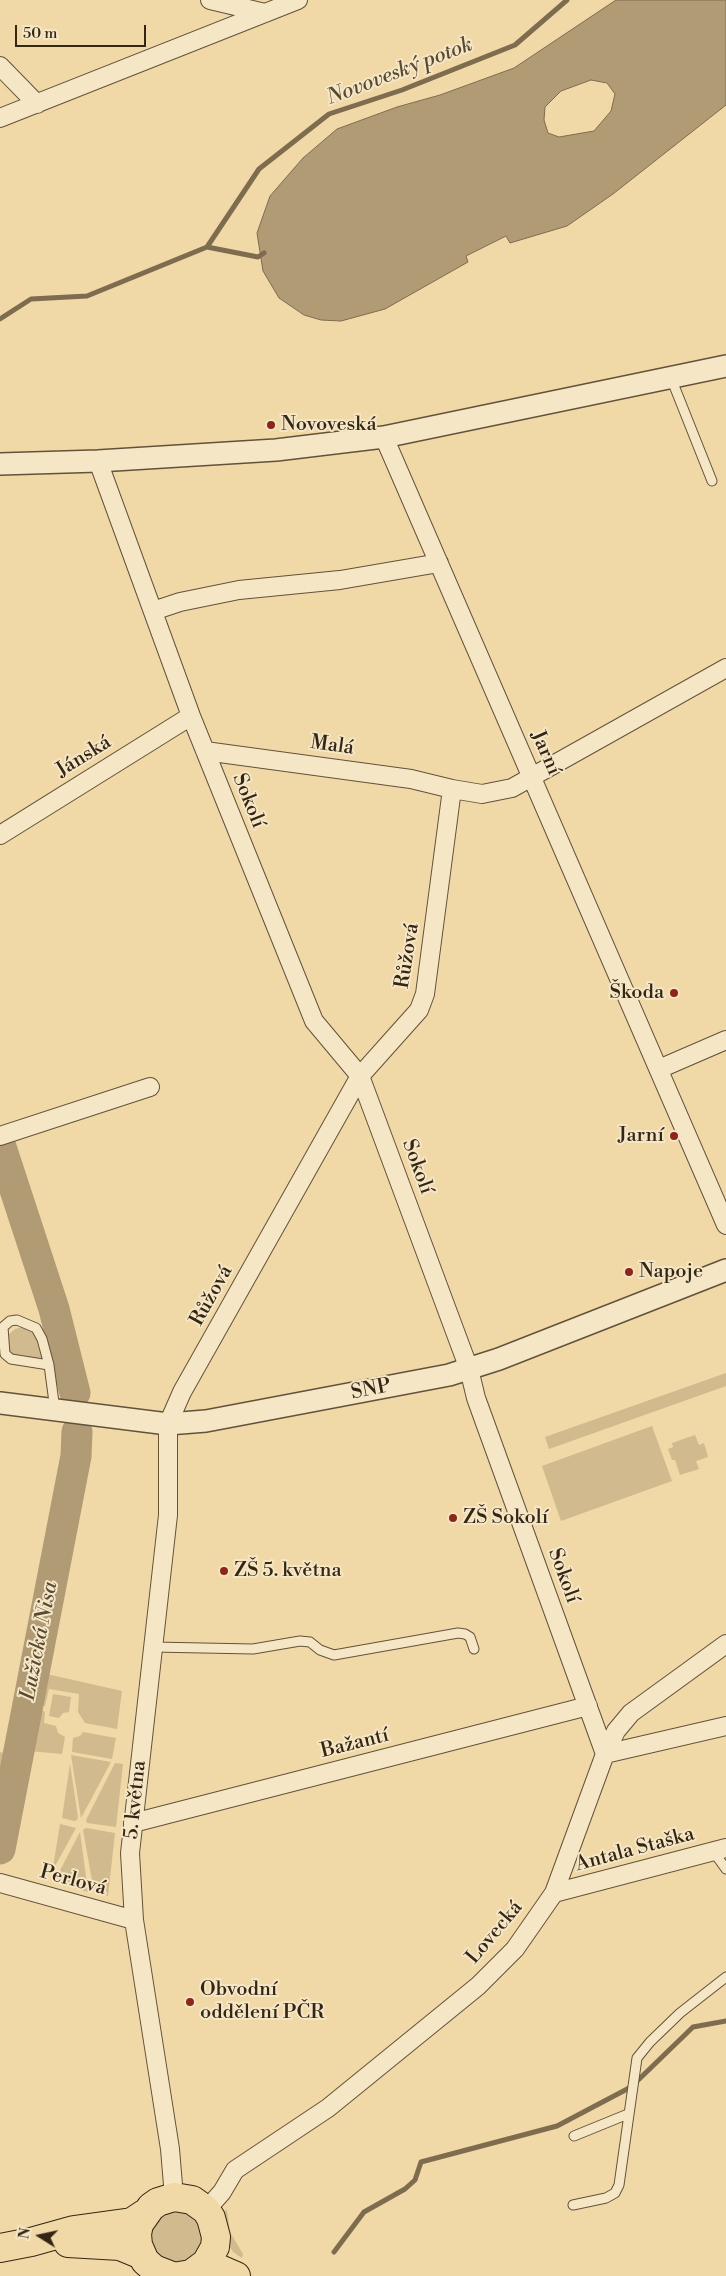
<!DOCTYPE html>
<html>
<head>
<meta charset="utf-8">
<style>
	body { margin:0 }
	#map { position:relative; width:726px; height:2276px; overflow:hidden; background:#f0d8a7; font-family:"Libre Bodoni",serif }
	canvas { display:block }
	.north { position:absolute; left:15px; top:2211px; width:50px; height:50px; -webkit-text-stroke:4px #f5e6c6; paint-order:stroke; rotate:280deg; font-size:14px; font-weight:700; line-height:20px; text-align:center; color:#332615 }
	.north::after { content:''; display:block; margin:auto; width:18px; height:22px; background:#332615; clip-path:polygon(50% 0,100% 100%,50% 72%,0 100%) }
	.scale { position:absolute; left:15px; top:25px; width:131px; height:22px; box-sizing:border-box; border:2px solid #332615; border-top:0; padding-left:6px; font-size:15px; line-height:18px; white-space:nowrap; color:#332615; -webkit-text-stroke:4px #f5e6c6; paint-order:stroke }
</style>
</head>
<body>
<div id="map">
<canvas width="726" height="2276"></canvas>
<div class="north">N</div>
<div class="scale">50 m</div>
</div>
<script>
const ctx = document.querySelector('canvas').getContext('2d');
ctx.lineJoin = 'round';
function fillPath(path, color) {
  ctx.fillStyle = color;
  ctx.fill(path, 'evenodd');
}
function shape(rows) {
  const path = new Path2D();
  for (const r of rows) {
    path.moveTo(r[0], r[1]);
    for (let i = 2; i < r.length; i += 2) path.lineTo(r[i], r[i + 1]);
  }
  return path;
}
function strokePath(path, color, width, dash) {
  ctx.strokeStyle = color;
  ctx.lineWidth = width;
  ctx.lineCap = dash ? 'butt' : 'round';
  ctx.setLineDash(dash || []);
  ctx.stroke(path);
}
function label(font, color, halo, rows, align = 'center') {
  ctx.font = font + ' "Libre Bodoni",serif';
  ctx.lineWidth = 4;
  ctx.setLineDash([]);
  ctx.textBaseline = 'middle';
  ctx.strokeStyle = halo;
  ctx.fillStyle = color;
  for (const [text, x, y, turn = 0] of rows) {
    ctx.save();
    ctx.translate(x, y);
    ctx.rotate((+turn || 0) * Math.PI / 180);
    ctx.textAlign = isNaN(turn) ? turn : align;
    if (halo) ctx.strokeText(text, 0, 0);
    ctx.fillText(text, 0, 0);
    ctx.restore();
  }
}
fillPath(shape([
	[23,1327,31,1331,37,1338,43,1359,19,1357,13,1355,9,1350,8,1335,15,1329],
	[726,1373,726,1386,549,1449,545,1437],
	[652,1426,672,1481,561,1521,542,1466],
	[695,1435,699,1445,704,1443,708,1457,696,1461,699,1469,680,1475,675,1460,672,1460,668,1449,673,1447,672,1443],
	[43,1675,51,1675,122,1691,117,1729,85,1723,78,1712,79,1694,49,1689,45,1706,37,1704],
	[53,1694,71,1697,69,1712,63,1713,59,1718,49,1716],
	[37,1708,45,1712,44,1723,56,1726,58,1733,65,1737,62,1754,29,1751],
	[83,1732,116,1738,112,1759,72,1752,73,1738,80,1736],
	[0,1752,12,1756,3,1801,0,1801],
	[71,1755,111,1762,81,1818],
	[115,1763,123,1764,116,1827,87,1823,86,1820],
	[70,1764,78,1817,77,1820,74,1821,62,1818],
	[60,1824,76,1828,54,1868,53,1867],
	[86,1828,115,1833,108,1896,94,1892,83,1830],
	[80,1832,88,1892,54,1882],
	[176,2209,188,2212,200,2224,204,2240,202,2248,184,2265,160,2262,147,2236,160,2214],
	[227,2210,230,2232,243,2254,242,2258,233,2252,228,2244,224,2220,224,2211]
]), '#d0ba8e');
const water = shape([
	[616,0,726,0,726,105,613,194,567,226,510,243,506,236,466,256,468,262,385,309,341,321,321,320,304,315,279,298,263,271,257,233,270,196,303,158,337,129,397,107,440,95,514,68,616,0],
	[591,80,607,83,615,94,611,111,594,131,559,137,548,133,544,120,545,107,561,91,591,80]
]);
fillPath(water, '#b09b75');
strokePath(water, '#7e6c4f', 1);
strokePath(shape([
	[207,247,258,257,264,253],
	[0,319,31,299,87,296,207,247,259,169,329,114,402,90,515,45,567,0],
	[334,2252,364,2212,405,2189,415,2180,421,2162,557,2126,631,2087,693,2027,726,2021]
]), '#7e6c4f', 5);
strokePath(shape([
	[0,1144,54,1309,75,1393],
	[0,1849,76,1456,77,1432]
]), '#b09b75', 31);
const service = shape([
	[671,378,712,481],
	[49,1365,11,1359,5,1354,3,1327,10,1321,17,1320,36,1328,42,1339,49,1365,55,1410],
	[153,1647,253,1649,300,1641,310,1642,320,1650,334,1655,458,1633,465,1634,470,1637,474,1649],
	[713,1851,726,1869],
	[574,2136,628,2114],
	[573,2205,606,2198,615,2193,619,2185,637,2058,650,2042,680,2013,726,1977]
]);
const minor = shape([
	[210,0,265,13],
	[0,66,37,104],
	[0,118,298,0],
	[384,437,726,1225],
	[98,461,191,716,314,1021,360,1076,469,1369,476,1398,605,1754],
	[153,611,180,602,239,590,340,580,439,563],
	[205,751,411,779,452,789],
	[0,835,191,716],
	[659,1069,726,1040],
	[0,1136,150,1087],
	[605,1754,726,1726],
	[133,1823,588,1706],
	[0,1883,134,1920],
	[554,1893,726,1848],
	[174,2197,170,2149,134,1920,130,1853,168,1515,168,1424,182,1392,360,1076,419,1010,425,994,452,789,482,794,512,788,726,668],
	[206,2210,222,2192,235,2170,328,2108,478,1986,515,1949,554,1893,605,1754,616,1731,631,1713,726,1644]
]);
const tertiary = shape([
	[0,464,98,461,276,450,384,437,726,366],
	[0,1403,168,1424,206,1421,449,1375,499,1359,726,1270]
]);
const primary = shape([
	[68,2243,120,2246,142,2255],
	[0,2248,31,2242,74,2230,132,2222,144,2214],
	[206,2263,236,2276],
	[172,2276,154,2269,145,2261,138,2245,137,2234,139,2224,151,2207,158,2202,174,2197,192,2200,206,2210,211,2218,216,2237,215,2247,206,2263,191,2274,179,2276]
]);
strokePath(service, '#62523a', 11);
strokePath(minor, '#62523a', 20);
strokePath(tertiary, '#62523a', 24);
strokePath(primary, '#332615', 30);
strokePath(service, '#f5e6c6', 9);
strokePath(minor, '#f5e6c6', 18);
strokePath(tertiary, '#f5e6c6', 21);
strokePath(primary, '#f0d8a7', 28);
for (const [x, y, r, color] of [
	[271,425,5,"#8f2418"],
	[674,993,5,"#8f2418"],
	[674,1136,5,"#8f2418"],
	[629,1272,5,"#8f2418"],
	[453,1518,5,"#8f2418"],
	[224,1571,5,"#8f2418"],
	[190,2002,5,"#8f2418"]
]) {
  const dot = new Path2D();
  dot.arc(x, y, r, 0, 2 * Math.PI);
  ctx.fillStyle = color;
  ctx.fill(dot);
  strokePath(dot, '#f5e6c6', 2);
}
label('20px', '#332615', '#f5e6c6', [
	["Novoveská",281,425],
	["Škoda",664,993,"right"],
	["Jarní",664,1136,"right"],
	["Napoje",639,1272],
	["ZŠ Sokolí",463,1518],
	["ZŠ 5. května",234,1571],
	["Obvodní",200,1990],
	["oddělení PČR",200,2013]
], 'left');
label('20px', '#332615', '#f5e6c6', [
	["Malá",332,746,8],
	["Jarní",545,753,66],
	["Jánská",84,757,-32],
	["Sokolí",248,801,68],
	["Růžová",408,956,-81],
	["Sokolí",417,1167,70],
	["Růžová",212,1296,-61],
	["SNP",371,1390,-11],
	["Sokolí",563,1576,70],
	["Bažantí",355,1744,-14],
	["5. května",136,1800,-84],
	["Antala Staška",635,1850,-15],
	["Perlová",73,1881,15],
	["Lovecká",495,1933,-50]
]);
label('italic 21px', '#584932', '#f5e6c6', [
	["Novoveský potok",400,72,-21],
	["Lužická Nisa",40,1641,-79]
]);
</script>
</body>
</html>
